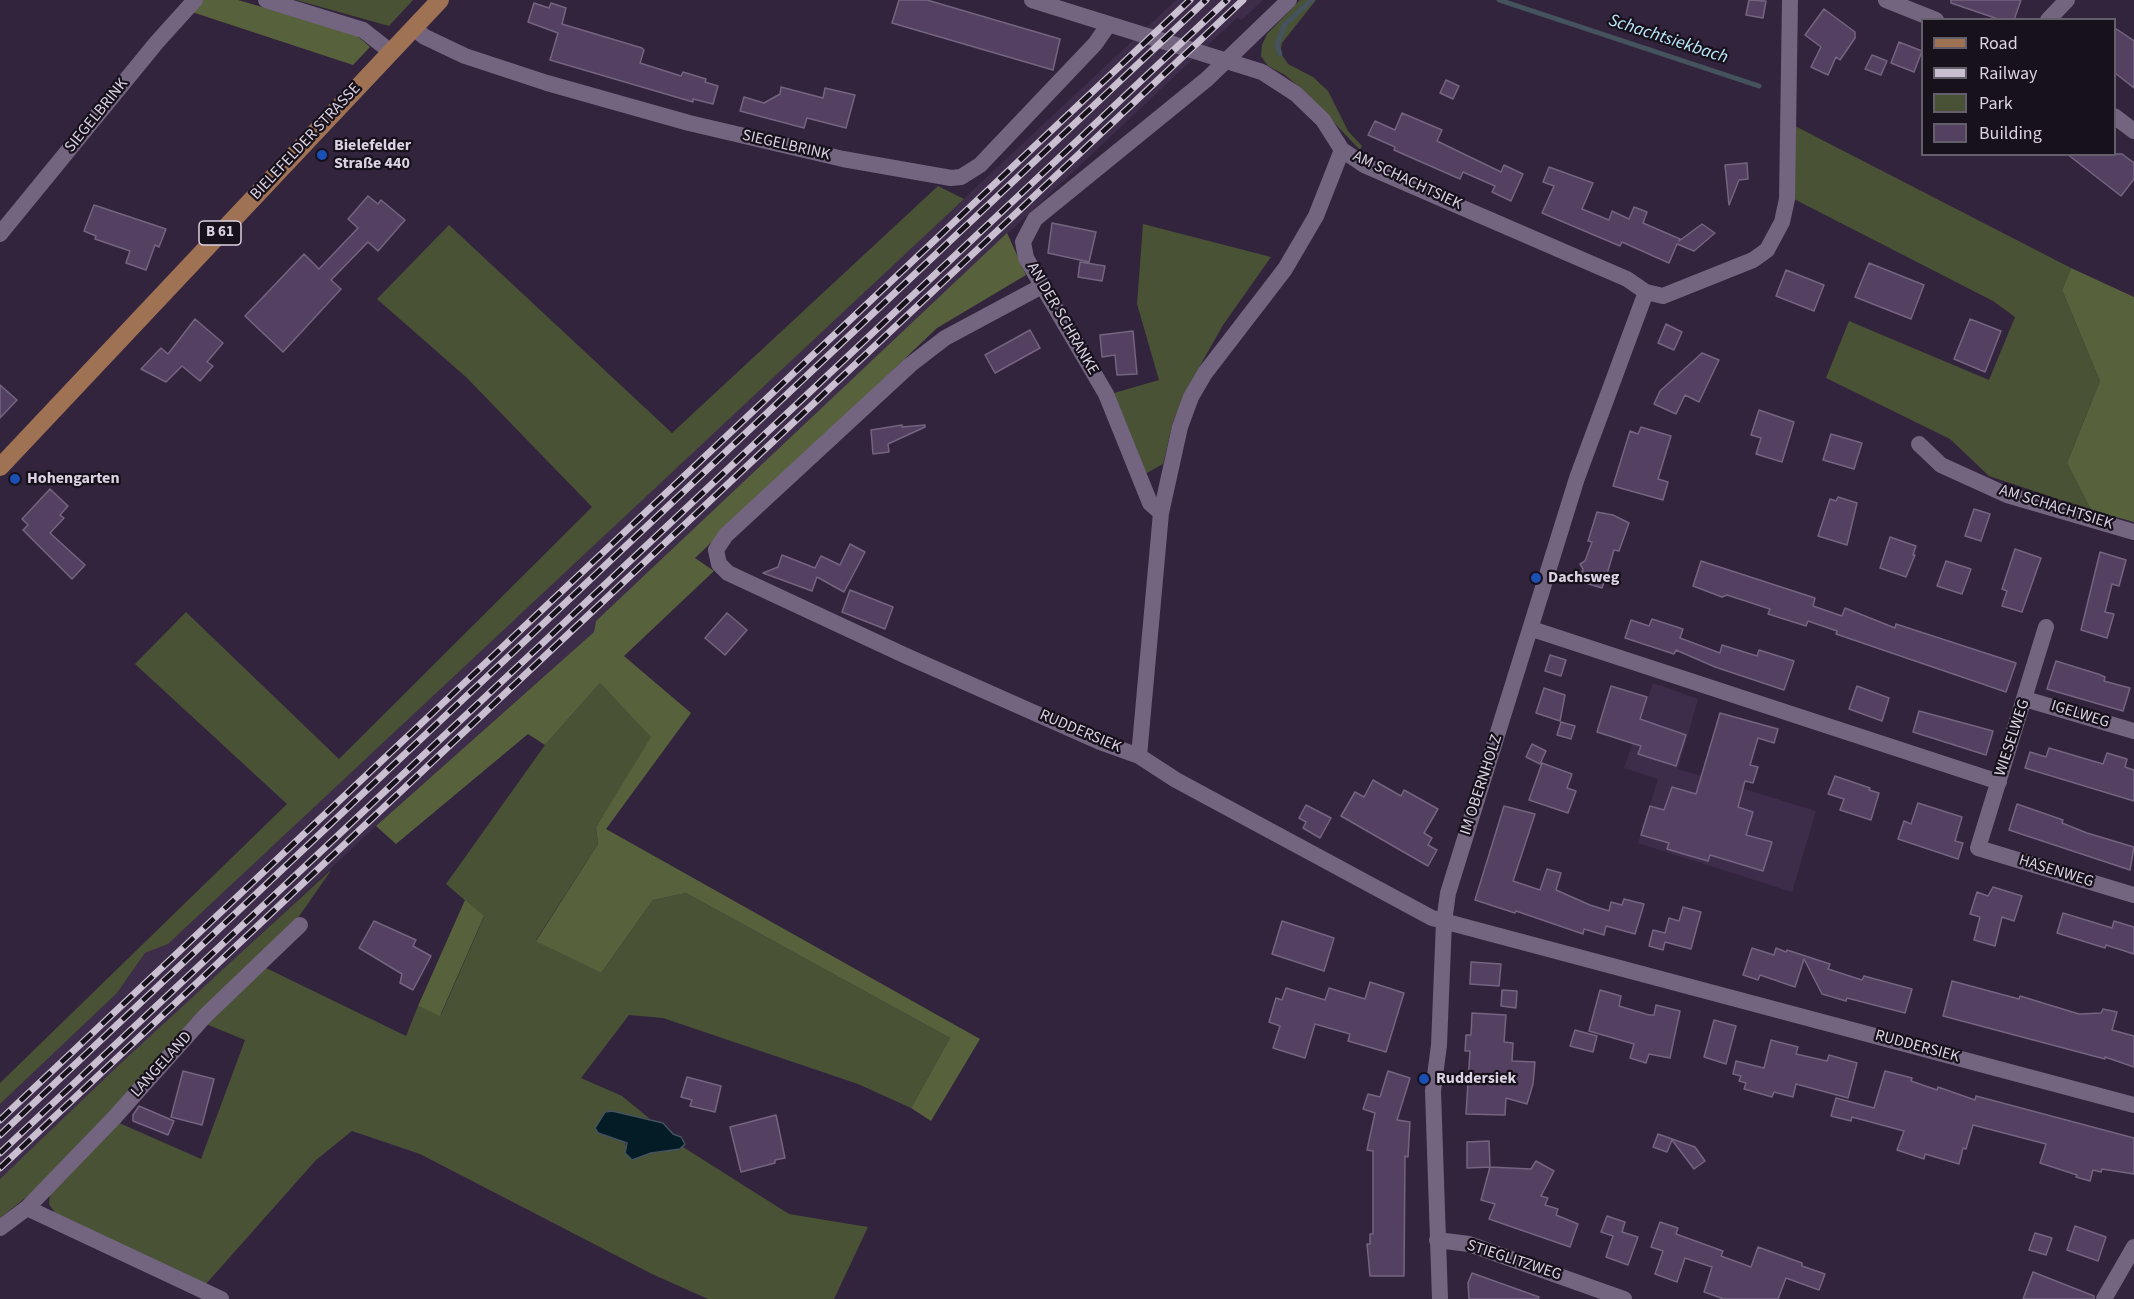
<!DOCTYPE html>
<html>
<head>
<meta charset="utf-8">
<style>
	body { margin:0 }
	#map { position:relative; width:2134px; height:1299px; overflow:hidden; background:#33243d; font-family:"Source Sans 3",sans-serif }
	canvas { display:block }
	.legend { position:absolute; left:1921px; top:18px; width:195px; height:138px; box-sizing:border-box; background:#17111c; border:2px solid #655e6b; margin:0; padding:8px 10px; list-style:none; font-size:18px; color:#dbd2e2 }
	.legend li { display:flex; align-items:center; gap:12px; height:30px }
	.legend b { width:30px; border:2px solid #655e6b }
</style>
</head>
<body>
<div id="map">
<canvas width="2134" height="1299"></canvas>
<ul class="legend">
<li><b style="height:8px;background:#9f7253"></b>Road</li>
<li><b style="height:8px;background:#c9bfd0"></b>Railway</li>
<li><b style="height:16px;background:#495235"></b>Park</li>
<li><b style="height:16px;background:#544162"></b>Building</li>
</ul>
</div>
<script>
const ctx = document.querySelector('canvas').getContext('2d');
ctx.lineJoin = 'round';
function fillPath(path, color) {
  ctx.fillStyle = color;
  ctx.fill(path, 'evenodd');
}
function shape(rows) {
  const path = new Path2D();
  for (const r of rows) {
    path.moveTo(r[0], r[1]);
    for (let i = 2; i < r.length; i += 2) path.lineTo(r[i], r[i + 1]);
  }
  return path;
}
function strokePath(path, color, width, dash) {
  ctx.strokeStyle = color;
  ctx.lineWidth = width;
  ctx.lineCap = dash ? 'butt' : 'round';
  ctx.setLineDash(dash || []);
  ctx.stroke(path);
}
function label(font, color, halo, rows, align = 'center') {
  ctx.font = font + ' "Source Sans 3",sans-serif';
  ctx.lineWidth = 4.5;
  ctx.setLineDash([]);
  ctx.textBaseline = 'middle';
  ctx.strokeStyle = halo;
  ctx.fillStyle = color;
  for (const [text, x, y, turn = 0] of rows) {
    ctx.save();
    ctx.translate(x, y);
    ctx.rotate((+turn || 0) * Math.PI / 180);
    ctx.textAlign = isNaN(turn) ? turn : align;
    if (halo) ctx.strokeText(text, 0, 0);
    ctx.fillText(text, 0, 0);
    ctx.restore();
  }
}
fillPath(shape([
	[1176,0,1263,0,1242,20,1237,18,1193,59,596,621,594,632,376,826,0,1179,0,1104,117,993,145,953,168,944],
	[1653,683,1698,699,1678,769,1816,811,1792,892,1638,843,1658,779,1624,768]
]), '#3e2c4b');
fillPath(shape([
	[296,0,413,0,389,26],
	[1300,0,1316,0,1282,43,1280,52,1288,64,1313,77,1328,91,1348,131,1362,146,1360,150,1303,90,1285,75,1268,66,1261,56,1262,45,1267,34],
	[1795,126,2071,268,2062,290,2100,381,2067,463,2091,510,1989,476,1950,439,1826,378,1849,321,1989,380,2015,317,1993,301,1792,198],
	[938,186,964,199,168,944,145,953,117,993,0,1104,0,1083,287,804,135,664,186,612,339,759,592,507,466,377,377,299,449,225,672,433],
	[1143,224,1271,257,1223,325,1188,387,1173,422,1163,464,1145,474,1114,393,1159,380,1137,304],
	[600,683,652,737,596,827,598,844,536,940,601,973,653,900,686,893,950,1038,911,1108,858,1084,663,1018,629,1015,581,1078,622,1096,650,1119,606,1112,607,1137,623,1140,627,1148,651,1153,683,1147,789,1214,868,1227,834,1299,708,1299,652,1274,420,1154,352,1131,316,1160,206,1284,55,1213,49,1204,50,1193,117,1122,201,1159,245,1040,206,1024,266,968,406,1036,418,1006,441,1015,484,917,446,884,545,745],
	[332,869,300,915,191,1023,53,1176,0,1218,0,1179,121,1063]
]), '#495235');
fillPath(shape([
	[202,0,238,0,355,34,370,47,353,65,192,12],
	[1007,233,1026,275,937,328,695,558,714,571,624,656,691,713,606,829,980,1039,931,1121,911,1108,950,1038,686,893,653,900,601,973,536,941,598,844,596,827,651,737,600,683,545,745,528,734,396,844,376,826,594,632,596,621],
	[2071,268,2134,297,2134,522,2091,510,2067,463,2100,381,2062,290],
	[465,900,484,916,440,1016,418,1006]
]), '#57623c');
const water = shape([
	[612,1111,663,1123,673,1134,681,1137,685,1144,680,1149,651,1153,632,1160,625,1153,627,1143,598,1133,595,1128,605,1112,612,1111]
]);
fillPath(water, '#041c26');
strokePath(water, '#44535e', 1.5);
strokePath(shape([
	[1499,0,1759,86],
	[1280,54,1277,45,1285,24,1312,0]
]), '#44535e', 5);
const building = shape([
	[899,0,927,0,1060,39,1053,70,892,23,899,0],
	[1749,0,1766,1,1763,18,1746,15,1749,0],
	[1951,0,2021,0,2014,20,2001,20,1951,3,1951,0],
	[534,3,549,8,551,3,566,8,562,24,642,48,644,50,640,63,681,76,683,72,706,79,705,82,718,86,713,104,693,99,693,102,550,60,558,33,528,22,534,3],
	[1824,9,1855,32,1855,38,1840,60,1836,57,1828,75,1811,67,1821,47,1805,35,1824,9],
	[2115,28,2134,41,2134,88,2115,73,2115,28],
	[1899,42,1922,51,1914,72,1891,63,1899,42],
	[1872,55,1887,61,1881,75,1865,69,1872,55],
	[1446,80,1459,86,1453,99,1440,93,1446,80],
	[781,87,823,98,825,88,855,95,846,128,807,118,804,128,740,111,744,97,764,103,780,94,781,87],
	[1402,113,1442,130,1437,141,1501,172,1504,165,1523,174,1511,201,1492,192,1495,186,1463,172,1460,179,1394,150,1395,147,1368,135,1375,121,1395,130,1402,113],
	[2067,154,2122,154,2134,163,2134,179,2121,196,2067,154],
	[1747,163,1748,179,1739,180,1729,205,1725,165,1747,163],
	[1549,167,1593,183,1582,209,1609,220,1612,211,1629,219,1634,207,1647,212,1643,223,1680,239,1679,241,1702,224,1715,233,1694,251,1677,244,1669,263,1622,242,1620,246,1542,213,1554,186,1543,182,1549,167],
	[368,196,378,204,381,200,405,220,378,251,368,242,331,280,341,289,283,352,245,316,304,254,319,269,358,228,348,219,368,196],
	[94,205,166,229,159,247,155,245,146,270,126,263,130,251,95,239,96,236,84,231,94,205],
	[1052,223,1096,232,1089,262,1048,253,1052,223],
	[1080,262,1105,266,1102,281,1078,277,1080,262],
	[1869,263,1924,285,1911,319,1855,297,1869,263],
	[1786,270,1824,285,1814,311,1776,296,1786,270],
	[195,319,223,343,207,362,213,366,200,381,182,366,166,382,141,369,161,348,168,354,195,319],
	[1970,319,2001,331,1985,372,1954,359,1970,319],
	[1666,324,1682,332,1674,350,1658,343,1666,324],
	[1030,330,1040,348,995,373,985,355,1030,330],
	[1133,331,1137,374,1117,375,1115,355,1102,357,1100,335,1133,331],
	[1702,353,1719,360,1699,402,1685,395,1676,414,1654,404,1660,391,1702,353],
	[0,385,17,400,0,418,0,385],
	[1759,410,1794,422,1782,462,1756,454,1761,438,1751,435,1759,410],
	[902,425,902,427,925,425,925,427,888,444,889,452,873,454,871,430,902,425],
	[1641,427,1671,436,1658,479,1668,482,1663,500,1613,486,1630,431,1638,434,1641,427],
	[1831,434,1862,443,1854,469,1823,460,1831,434],
	[50,489,68,506,60,515,64,518,50,533,85,565,72,579,23,530,28,525,22,519,50,489],
	[1838,497,1857,503,1847,545,1818,536,1830,499,1836,501,1838,497],
	[1974,509,1990,514,1981,541,1965,536,1974,509],
	[1597,512,1613,515,1629,523,1619,551,1614,550,1607,574,1609,578,1605,580,1602,588,1579,581,1583,569,1580,564,1585,561,1592,542,1588,541,1597,512],
	[1890,537,1916,546,1913,555,1915,555,1906,577,1880,568,1890,537],
	[850,544,865,552,844,592,817,577,812,591,763,573,778,567,782,555,815,568,821,556,840,565,850,544],
	[2015,549,2041,558,2022,612,2002,606,2007,591,2002,589,2015,549],
	[2100,552,2126,560,2119,586,2112,584,2105,612,2114,614,2107,638,2081,630,2100,552],
	[1701,561,1815,598,1813,606,1842,616,1845,608,1895,628,1896,624,2016,663,2006,692,1836,634,1837,631,1808,621,1806,626,1768,614,1770,609,1727,595,1722,597,1693,586,1701,561],
	[1946,561,1971,569,1962,594,1937,586,1946,561],
	[850,590,893,607,885,629,842,612,850,590],
	[727,613,747,630,725,655,705,638,727,613],
	[1652,619,1683,629,1680,638,1720,653,1722,645,1757,656,1759,650,1794,661,1784,690,1715,667,1676,650,1674,654,1625,638,1631,620,1649,626,1652,619],
	[1550,655,1566,660,1561,676,1545,671,1550,655],
	[2056,661,2098,674,2105,677,2104,681,2130,688,2123,711,2047,689,2056,661],
	[1611,686,1647,697,1640,719,1686,735,1676,766,1638,754,1641,746,1597,732,1611,686],
	[1857,686,1889,698,1882,721,1849,709,1857,686],
	[1544,688,1565,695,1560,721,1536,713,1544,688],
	[1919,711,1993,731,1986,755,1913,732,1919,711],
	[1720,713,1778,729,1774,743,1758,738,1750,765,1758,767,1753,783,1745,781,1738,807,1753,812,1746,835,1772,842,1763,871,1710,855,1708,861,1687,855,1667,849,1669,843,1641,835,1650,806,1664,810,1672,787,1696,794,1720,713],
	[1561,722,1575,726,1571,739,1557,735,1561,722],
	[1532,744,1546,751,1540,764,1526,757,1532,744],
	[2049,748,2103,764,2107,753,2127,759,2125,767,2134,770,2134,801,2025,768,2030,752,2046,757,2049,748],
	[1542,763,1572,774,1567,788,1576,791,1568,813,1529,800,1542,763],
	[1835,776,1870,788,1869,790,1879,793,1871,820,1840,810,1844,799,1828,794,1835,776],
	[1373,780,1401,796,1404,790,1438,809,1424,833,1432,838,1428,845,1437,850,1428,866,1341,816,1355,792,1364,797,1373,780],
	[1918,803,1962,817,1955,841,1963,843,1958,859,1898,839,1904,821,1911,824,1918,803],
	[2017,804,2063,820,2062,823,2087,833,2134,847,2130,870,2009,830,2017,804],
	[1306,805,1331,818,1320,838,1303,828,1306,822,1299,818,1306,805],
	[1504,806,1535,814,1513,881,1540,890,1547,869,1561,873,1556,890,1590,905,1609,911,1611,902,1622,905,1624,899,1644,904,1635,934,1606,926,1604,935,1584,929,1583,934,1516,911,1515,913,1475,900,1504,806],
	[1993,887,2022,896,2014,921,2002,917,1995,946,1974,940,1980,917,1970,914,1977,892,1988,896,1993,887],
	[1683,907,1701,912,1691,949,1665,942,1663,950,1649,946,1653,930,1665,933,1669,918,1679,921,1683,907],
	[2063,913,2112,928,2114,921,2134,927,2134,954,2106,945,2105,948,2057,933,2063,913],
	[374,921,416,940,413,946,431,956,413,990,400,983,402,974,359,948,374,921],
	[1282,921,1334,938,1324,971,1272,954,1282,921],
	[1752,948,1774,955,1776,948,1786,952,1787,950,1830,964,1828,969,1862,980,1864,976,1912,989,1905,1013,1847,998,1846,1001,1822,994,1804,959,1795,987,1760,975,1758,980,1743,975,1752,948],
	[1471,962,1501,964,1499,986,1470,984,1471,962],
	[1952,981,2019,999,2020,996,2079,1014,2101,1013,2103,1009,2117,1012,2112,1030,2134,1036,2134,1067,2105,1057,2105,1059,1943,1016,1952,981],
	[1370,982,1404,993,1386,1052,1348,1041,1350,1034,1315,1024,1305,1058,1273,1048,1280,1026,1269,1022,1276,998,1282,1000,1286,988,1325,1000,1329,988,1365,999,1370,982],
	[1502,990,1517,991,1516,1008,1501,1006,1502,990],
	[1600,990,1621,996,1619,1006,1649,1015,1654,1015,1656,1005,1680,1011,1670,1058,1649,1054,1646,1063,1630,1058,1634,1044,1589,1031,1600,990],
	[1472,1013,1506,1015,1504,1042,1513,1043,1512,1061,1535,1062,1533,1084,1527,1104,1506,1098,1505,1115,1466,1114,1470,1051,1465,1051,1466,1035,1471,1035,1472,1013],
	[1714,1020,1736,1026,1726,1064,1704,1057,1714,1020],
	[1575,1030,1597,1036,1593,1052,1570,1046,1575,1030],
	[1771,1040,1798,1047,1796,1054,1827,1061,1829,1055,1857,1063,1848,1098,1796,1084,1793,1097,1774,1092,1772,1097,1744,1089,1746,1083,1739,1081,1741,1076,1733,1074,1736,1061,1764,1068,1771,1040],
	[183,1071,214,1079,202,1125,171,1117,183,1071],
	[1388,1071,1410,1078,1397,1120,1410,1122,1408,1157,1405,1156,1404,1276,1370,1276,1367,1244,1370,1244,1370,1234,1373,1234,1373,1151,1367,1150,1375,1113,1363,1109,1368,1094,1380,1097,1388,1071],
	[1885,1071,1912,1078,1911,1081,1937,1090,1938,1087,1975,1100,1976,1096,2134,1138,2134,1174,2102,1169,2101,1172,2093,1170,2090,1181,2076,1177,2077,1175,2040,1163,2046,1144,1973,1125,1966,1149,1963,1148,1959,1164,1925,1154,1924,1159,1897,1150,1904,1131,1852,1117,1851,1121,1831,1116,1836,1098,1874,1108,1885,1071],
	[687,1077,721,1086,715,1112,690,1106,692,1100,681,1097,687,1077],
	[139,1106,174,1121,168,1135,133,1121,133,1115,139,1106],
	[776,1115,785,1158,775,1160,775,1163,741,1172,730,1127,776,1115],
	[1658,1134,1695,1147,1705,1161,1694,1169,1672,1140,1667,1152,1653,1147,1658,1134],
	[1489,1141,1490,1167,1467,1168,1467,1142,1489,1141],
	[1536,1161,1554,1171,1541,1196,1548,1198,1545,1205,1558,1209,1556,1215,1578,1224,1570,1247,1489,1219,1495,1204,1481,1200,1490,1167,1531,1169,1536,1161],
	[1607,1216,1625,1222,1622,1232,1638,1237,1628,1265,1606,1257,1613,1236,1601,1232,1607,1216],
	[1660,1222,1678,1228,1676,1234,1723,1251,1721,1256,1751,1267,1758,1247,1802,1263,1802,1266,1825,1274,1819,1290,1786,1278,1778,1299,1724,1299,1704,1292,1712,1267,1685,1258,1677,1282,1655,1274,1663,1251,1651,1247,1660,1222],
	[2075,1226,2106,1237,2098,1261,2067,1250,2075,1226],
	[2035,1233,2052,1238,2046,1255,2029,1250,2035,1233],
	[2033,1272,2094,1296,2094,1299,2023,1299,2033,1272],
	[1472,1273,1539,1297,1538,1299,1469,1299,1468,1283,1472,1273]
]);
fillPath(building, '#544162');
strokePath(building, '#746480', 1.5);
strokePath(shape([
	[266,0,363,30,391,52],
	[1032,0,1262,72,1296,94,1323,120,1342,150,1366,166,1627,279,1646,292,1663,296,1753,260,1767,250,1782,222,1787,199,1790,0],
	[1886,0,1936,20],
	[2048,20,2067,0],
	[413,28,425,37,465,56,547,83,689,123,843,159,951,178,961,177,980,165,1095,44,1109,24],
	[2114,116,2134,131],
	[0,234,157,42,195,0],
	[1042,286,945,338,910,365,726,535,716,550,719,564,728,573,904,655,1100,742,1139,756,1176,780,1432,918,2134,1105],
	[1919,444,1941,465,2007,495,2134,532],
	[1161,513,1150,503,1106,394,1026,258,1023,242,1035,219,1207,79,1289,0],
	[2046,627,1978,848,2134,895],
	[1532,629,1999,782],
	[2025,699,2134,731],
	[1139,756,1161,513,1180,427,1191,397,1205,373,1285,269,1316,216,1342,150],
	[27,1208,114,1118,205,1016,300,925],
	[0,1228,27,1208,221,1299],
	[1437,1240,1469,1244,1624,1299],
	[1440,1299,1433,1091,1439,1045,1444,922,1448,893,1577,478,1646,292],
	[2104,1299,2134,1247]
]), '#736480', 16);
strokePath(shape([
	[0,467,440,0]
]), '#9f7253', 18);
const rail = shape([
	[0,1120,1190,0],
	[0,1135,1206,0],
	[0,1153,1227,0],
	[0,1168,1243,0]
]);
strokePath(rail, '#c9bfd0', 7);
strokePath(rail, '#17111c', 4.5, [14]);
for (const [x, y, r, color] of [
	[322,155,6,"#1a4fb4"],
	[15,479,6,"#1a4fb4"],
	[1536,578,6,"#1a4fb4"],
	[1424,1079,6,"#1a4fb4"]
]) {
  const dot = new Path2D();
  dot.arc(x, y, r, 0, 2 * Math.PI);
  ctx.fillStyle = color;
  ctx.fill(dot);
  strokePath(dot, '#17111c', 2);
}
for (const [x, y, w] of [
	[220,233,42]
]) {
  const box = new Path2D();
  box.roundRect(x - w / 2, y - 12, w, 24, 4.5);
  ctx.fillStyle = '#17111c';
  ctx.fill(box);
  strokePath(box, '#dbd2e2', 1.5);
}
label('bold 15px', '#dbd2e2', null, [
	["B 61",220,233]
]);
label('16px', '#dbd2e2', '#17111c', [
	["SIEGELBRINK",97,116,-51],
	["BIELEFELDER STRASSE",306,142,-47],
	["SIEGELBRINK",786,146,13],
	["AM SCHACHTSIEK",1407,181,25],
	["AN DER SCHRANKE",1062,319,60],
	["AM SCHACHTSIEK",2056,508,17],
	["IGELWEG",2080,715,17],
	["RUDDERSIEK",1080,732,23],
	["WIESELWEG",2013,738,-72],
	["IM OBERNHOLZ",1482,785,-72],
	["HASENWEG",2056,872,17],
	["RUDDERSIEK",1917,1047,15],
	["LANGELAND",162,1065,-48],
	["STIEGLITZWEG",1514,1261,18]
]);
label('bold 16px', '#dbd2e2', '#17111c', [
	["Bielefelder",334,146],
	["Straße 440",334,164],
	["Hohengarten",27,479],
	["Dachsweg",1548,578],
	["Ruddersiek",1436,1079]
], 'left');
label('italic 18px', '#bce9fd', '#17111c', [
	["Schachtsiekbach",1668,40,18]
]);
</script>
</body>
</html>
